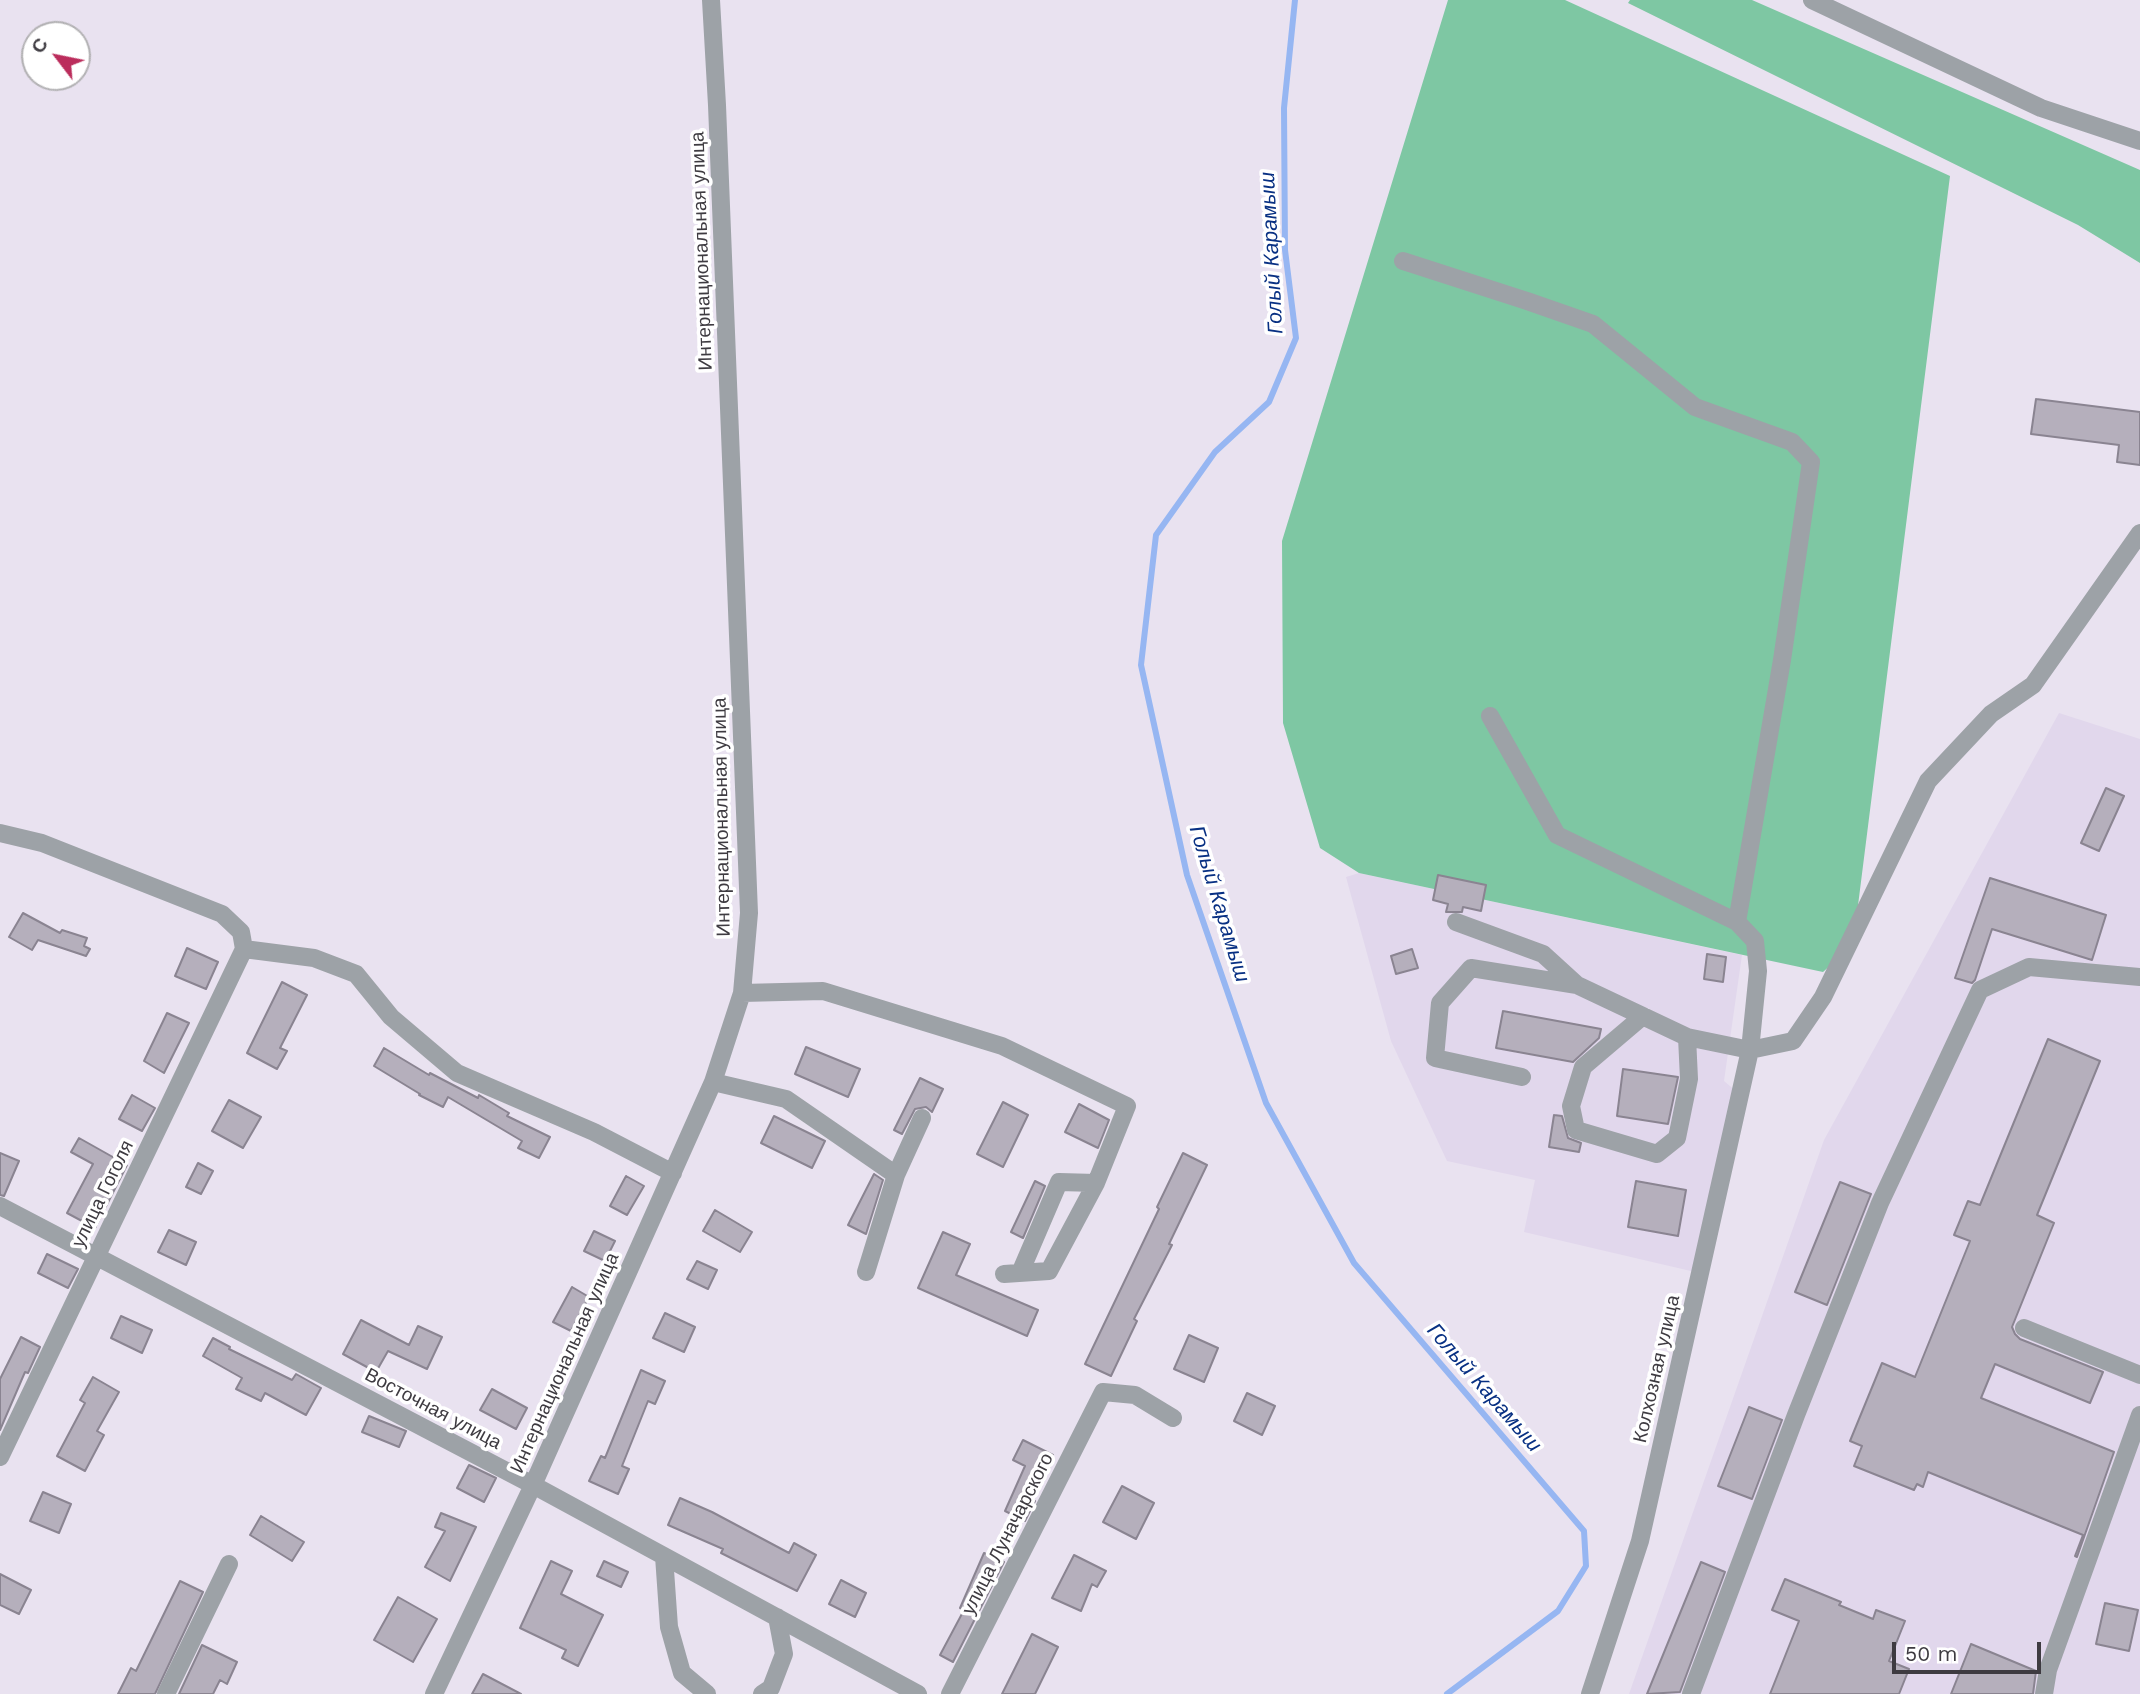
<!DOCTYPE html>
<html>
<head>
<meta charset="utf-8">
<style>
	body { margin:0 }
	#map { position:relative; width:2140px; height:1694px; overflow:hidden; background:#e9e2f0; font-family:"Work Sans",sans-serif }
	canvas { display:block }
	.north { position:absolute; left:21px; top:21px; width:70px; height:70px; box-sizing:border-box; background:#fff; border:2px solid #b2b1b3; border-radius:50%; rotate:302deg; font-size:19px; font-weight:700; line-height:28px; text-align:center; color:#3e3b41 }
	.north::after { content:''; display:block; margin:auto; width:24px; height:32px; background:#bb2d5c; clip-path:polygon(50% 0,100% 100%,50% 72%,0 100%) }
	.scale { position:absolute; left:1892px; top:1642px; width:149px; height:32px; box-sizing:border-box; border:4px solid #3e3b41; border-top:0; padding-left:9px; font-size:21px; line-height:24px; white-space:nowrap; color:#3e3b41; -webkit-text-stroke:5px #fff; paint-order:stroke }
</style>
</head>
<body>
<div id="map">
<canvas width="2140" height="1694"></canvas>
<div class="north">С</div>
<div class="scale">50 m</div>
</div>
<script>
const ctx = document.querySelector('canvas').getContext('2d');
ctx.lineJoin = 'round';
function fillPath(path, color) {
  ctx.fillStyle = color;
  ctx.fill(path, 'evenodd');
}
function shape(rows) {
  const path = new Path2D();
  for (const r of rows) {
    path.moveTo(r[0], r[1]);
    for (let i = 2; i < r.length; i += 2) path.lineTo(r[i], r[i + 1]);
  }
  return path;
}
function strokePath(path, color, width, dash) {
  ctx.strokeStyle = color;
  ctx.lineWidth = width;
  ctx.lineCap = dash ? 'butt' : 'round';
  ctx.setLineDash(dash || []);
  ctx.stroke(path);
}
function label(font, color, halo, rows, align = 'center') {
  ctx.font = font + ' "Work Sans",sans-serif';
  ctx.lineWidth = 7;
  ctx.setLineDash([]);
  ctx.textBaseline = 'middle';
  ctx.strokeStyle = halo;
  ctx.fillStyle = color;
  for (const [text, x, y, turn = 0] of rows) {
    ctx.save();
    ctx.translate(x, y);
    ctx.rotate((+turn || 0) * Math.PI / 180);
    ctx.textAlign = isNaN(turn) ? turn : align;
    if (halo) ctx.strokeText(text, 0, 0);
    ctx.fillText(text, 0, 0);
    ctx.restore();
  }
}
fillPath(shape([
	[2059,713,2140,739,2140,1694,1629,1694,1824,1140],
	[1359,873,1742,955,1724,1081,1736,1091,1695,1272,1524,1232,1535,1180,1447,1161,1391,1041,1346,877]
]), '#e1d7ec');
fillPath(shape([
	[1448,0,1565,0,1950,176,1853,945,1823,972,1359,873,1320,848,1283,723,1282,541],
	[1630,0,1752,0,2140,170,2140,263,2078,225,1628,3]
]), '#7ec7a3');
strokePath(shape([
	[1295,0,1284,108,1285,250,1296,338,1269,402,1215,452,1156,535,1141,665,1187,875,1266,1103,1354,1263,1584,1531,1586,1566,1558,1611,1447,1694]
]), '#96b6f2', 6);
const building = shape([
	[2036,399,2140,412,2140,465,2117,462,2119,445,2031,434,2036,399],
	[2106,788,2124,796,2099,851,2081,843,2106,788],
	[1438,875,1486,885,1481,911,1463,907,1462,912,1446,912,1448,904,1433,900,1438,875],
	[1990,878,2106,915,2092,960,1992,929,1975,980,1972,983,1955,978,1990,878],
	[23,913,60,933,62,930,87,938,84,946,90,949,86,956,38,940,32,950,9,937,23,913],
	[187,948,218,962,206,989,175,976,187,948],
	[1412,949,1418,968,1396,974,1391,956,1412,949],
	[1707,954,1726,957,1723,982,1704,979,1707,954],
	[282,982,307,995,280,1048,287,1051,277,1069,247,1053,282,982],
	[1503,1011,1601,1029,1599,1038,1573,1062,1496,1048,1503,1011],
	[167,1013,189,1023,164,1073,144,1061,167,1013],
	[2048,1039,2100,1061,2037,1215,2054,1223,2012,1327,2015,1334,2020,1339,2103,1372,2090,1403,1995,1364,1981,1398,2114,1452,2077,1557,2075,1556,2083,1535,1928,1472,1923,1487,1917,1484,1914,1490,1854,1466,1862,1446,1850,1441,1882,1363,1915,1377,1970,1241,1954,1235,1968,1201,1980,1205,2048,1039],
	[806,1047,860,1069,848,1097,795,1074,806,1047],
	[384,1048,429,1075,430,1073,478,1098,479,1095,509,1113,507,1116,550,1137,539,1158,518,1148,522,1141,448,1097,443,1107,419,1095,420,1094,374,1066,384,1048],
	[1623,1069,1678,1077,1668,1124,1617,1116,1623,1069],
	[920,1078,943,1089,932,1112,926,1107,915,1109,902,1134,894,1130,920,1078],
	[132,1095,155,1108,142,1131,119,1119,132,1095],
	[229,1100,261,1117,243,1148,212,1131,229,1100],
	[1003,1102,1028,1115,1003,1167,977,1154,1003,1102],
	[1079,1104,1109,1120,1098,1148,1065,1132,1079,1104],
	[1554,1115,1562,1116,1568,1138,1581,1143,1579,1152,1549,1147,1554,1115],
	[774,1116,825,1141,812,1168,761,1143,774,1116],
	[79,1138,127,1165,95,1228,67,1213,93,1164,71,1152,79,1138],
	[0,1153,19,1161,4,1196,0,1195,0,1153],
	[1183,1153,1207,1165,1169,1244,1172,1245,1134,1319,1137,1321,1111,1376,1085,1364,1159,1209,1157,1207,1183,1153],
	[198,1163,213,1171,201,1194,186,1187,198,1163],
	[874,1174,883,1180,866,1234,848,1225,874,1174],
	[626,1176,644,1186,627,1215,610,1206,626,1176],
	[1035,1181,1045,1186,1023,1238,1011,1232,1035,1181],
	[1636,1181,1686,1190,1678,1236,1628,1227,1636,1181],
	[1840,1182,1871,1194,1827,1305,1795,1292,1840,1182],
	[715,1210,752,1232,740,1252,703,1231,715,1210],
	[169,1230,196,1242,186,1265,158,1252,169,1230],
	[594,1231,615,1241,605,1261,584,1251,594,1231],
	[943,1232,970,1244,956,1275,1038,1310,1027,1336,918,1288,943,1232],
	[47,1254,78,1269,68,1288,38,1273,47,1254],
	[697,1261,717,1270,708,1289,687,1279,697,1261],
	[572,1287,589,1297,571,1331,553,1322,572,1287],
	[665,1313,695,1327,684,1352,653,1338,665,1313],
	[121,1316,152,1330,142,1353,111,1338,121,1316],
	[361,1320,409,1345,418,1326,442,1337,427,1369,388,1351,376,1372,343,1354,361,1320],
	[1189,1335,1218,1348,1204,1382,1174,1369,1189,1335],
	[21,1337,40,1347,28,1373,25,1372,0,1430,0,1379,21,1337],
	[213,1338,230,1347,229,1349,292,1380,296,1374,321,1388,306,1415,265,1393,261,1401,236,1389,242,1378,203,1356,213,1338],
	[641,1370,665,1381,655,1404,648,1401,622,1466,629,1469,618,1494,589,1481,601,1456,605,1458,641,1370],
	[93,1377,119,1392,97,1431,104,1435,85,1471,57,1456,85,1403,80,1400,93,1377],
	[492,1389,527,1408,516,1429,480,1410,492,1389],
	[1247,1393,1275,1406,1262,1435,1234,1421,1247,1393],
	[1749,1407,1782,1420,1752,1499,1718,1486,1749,1407],
	[369,1416,406,1431,399,1447,362,1432,369,1416],
	[1023,1440,1053,1455,1030,1498,1035,1501,1025,1521,1005,1511,1025,1466,1013,1460,1023,1440],
	[469,1465,496,1478,484,1502,457,1488,469,1465],
	[1122,1486,1154,1503,1136,1539,1103,1522,1122,1486],
	[43,1492,71,1504,59,1533,30,1521,43,1492],
	[680,1498,712,1512,789,1553,794,1543,816,1555,797,1591,721,1553,723,1549,668,1525,680,1498],
	[441,1513,476,1527,450,1581,425,1567,445,1531,435,1527,441,1513],
	[261,1516,304,1542,292,1561,250,1535,261,1516],
	[984,1553,1004,1562,953,1662,940,1655,964,1610,960,1608,984,1553],
	[1074,1555,1106,1571,1097,1587,1092,1584,1081,1611,1052,1598,1074,1555],
	[551,1561,572,1571,561,1594,603,1615,578,1666,562,1658,566,1650,520,1628,551,1561],
	[604,1561,628,1572,621,1587,597,1576,604,1561],
	[1701,1562,1725,1572,1680,1692,1647,1694,1701,1562],
	[0,1574,31,1590,19,1614,0,1605,0,1574],
	[1785,1579,1841,1602,1839,1605,1873,1619,1876,1610,1905,1621,1889,1661,1909,1669,1899,1694,1770,1694,1799,1621,1772,1610,1785,1579],
	[841,1580,866,1593,855,1617,829,1604,841,1580],
	[180,1581,203,1592,155,1694,118,1694,131,1668,136,1671,180,1581],
	[398,1597,437,1619,413,1662,374,1640,398,1597],
	[2105,1603,2138,1610,2129,1651,2096,1644,2105,1603],
	[1032,1634,1058,1647,1035,1694,1002,1694,1032,1634],
	[1971,1644,2036,1671,2033,1694,1951,1694,1971,1644],
	[202,1645,237,1662,227,1684,220,1680,213,1694,179,1694,202,1645],
	[483,1674,521,1694,472,1694,483,1674]
]);
fillPath(building, '#b5afbc');
strokePath(building, '#8a8491', 2);
strokePath(shape([
	[1812,0,2041,108,2140,141],
	[1403,261,1527,301,1593,324,1695,407,1792,442,1811,462,1782,660,1737,922],
	[1490,716,1557,835,1737,922,1755,941,1758,971,1750,1050,1640,1541,1590,1694],
	[0,833,42,843,222,914,241,932,244,949],
	[1456,922,1543,954,1577,985],
	[244,949,314,958,356,974,391,1017,457,1073,594,1132,673,1173],
	[742,993,823,991,1002,1046,1127,1106,1096,1183,1049,1271,1004,1274],
	[1643,1016,1583,1067,1571,1106,1576,1130,1657,1154,1677,1138,1689,1079,1687,1037],
	[1522,1077,1435,1058,1440,1003,1471,968,1577,985,1687,1037,1750,1050,1793,1041,1823,997,1928,781,1991,714,2033,685,2140,533],
	[713,1082,786,1099,896,1175],
	[0,1206,533,1485,918,1694],
	[866,1272,896,1175,922,1118],
	[1020,1273,1059,1182,1096,1183],
	[2024,1328,2140,1375],
	[0,1457,244,949],
	[664,1556,669,1627,682,1673,707,1694],
	[166,1694,229,1564],
	[434,1694,533,1485,713,1082,742,993,749,913,717,105,711,0],
	[762,1694,771,1688,784,1654,777,1617],
	[950,1694,1103,1392,1135,1395,1173,1418],
	[1691,1694,1796,1415,1880,1203,1980,990,2029,967,2140,977],
	[2044,1694,2048,1670,2140,1415]
]), '#9da2a7', 18);
label('19px', '#3e3b41', '#fff', [
	["Интернациональная улица",702,251,-92],
	["Интернациональная улица",722,817,-91],
	["улица Гоголя",103,1194,-64],
	["Интернациональная улица",565,1363,-66],
	["Колхозная улица",1657,1369,-77],
	["Восточная улица",433,1409,28],
	["улица Луначарского",1008,1534,-63]
]);
label('italic 21px', '#083083', '#fff', [
	["Голый Карамыш",1272,253,-93],
	["Голый Карамыш",1219,904,73],
	["Голый Карамыш",1484,1388,49]
]);
</script>
</body>
</html>
